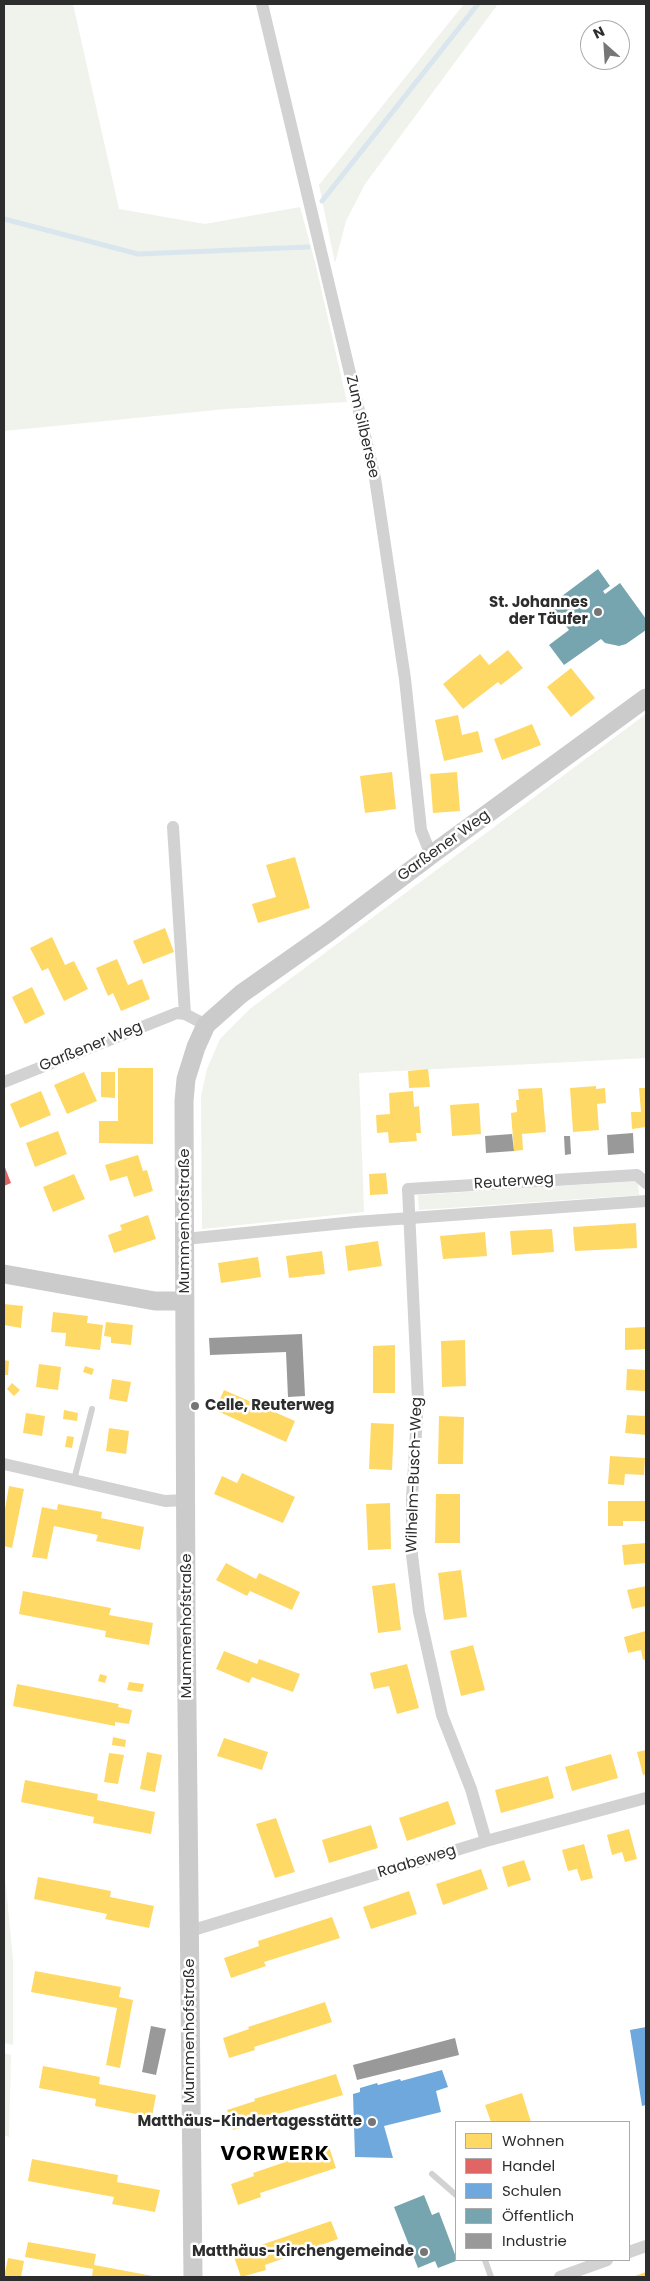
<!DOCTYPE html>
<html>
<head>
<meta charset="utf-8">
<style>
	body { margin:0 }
	#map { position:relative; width:650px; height:2281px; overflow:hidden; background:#fff; font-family:Poppins,sans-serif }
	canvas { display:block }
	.frame { position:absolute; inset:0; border:5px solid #2d2d2d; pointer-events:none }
	.legend { position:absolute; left:455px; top:2121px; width:175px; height:140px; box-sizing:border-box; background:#fff; border:1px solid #ababab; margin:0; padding:6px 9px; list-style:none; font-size:15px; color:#2d2d2d }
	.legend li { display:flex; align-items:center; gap:10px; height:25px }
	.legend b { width:25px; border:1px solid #ababab }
	.north { position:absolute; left:580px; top:20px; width:50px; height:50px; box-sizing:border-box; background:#fff; border:1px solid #ababab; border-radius:50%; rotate:334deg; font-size:14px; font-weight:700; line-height:20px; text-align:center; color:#2d2d2d }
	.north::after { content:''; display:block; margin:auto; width:18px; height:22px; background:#767676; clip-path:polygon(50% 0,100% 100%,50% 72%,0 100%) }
</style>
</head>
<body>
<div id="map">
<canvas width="650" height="2281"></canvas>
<div class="frame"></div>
<ul class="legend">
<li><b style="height:14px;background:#ffd966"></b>Wohnen</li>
<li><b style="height:14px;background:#e06666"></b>Handel</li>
<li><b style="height:14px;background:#6fa8dc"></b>Schulen</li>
<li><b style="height:14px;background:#76a5af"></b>Öffentlich</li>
<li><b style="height:14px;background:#999"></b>Industrie</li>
</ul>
<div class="north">N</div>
</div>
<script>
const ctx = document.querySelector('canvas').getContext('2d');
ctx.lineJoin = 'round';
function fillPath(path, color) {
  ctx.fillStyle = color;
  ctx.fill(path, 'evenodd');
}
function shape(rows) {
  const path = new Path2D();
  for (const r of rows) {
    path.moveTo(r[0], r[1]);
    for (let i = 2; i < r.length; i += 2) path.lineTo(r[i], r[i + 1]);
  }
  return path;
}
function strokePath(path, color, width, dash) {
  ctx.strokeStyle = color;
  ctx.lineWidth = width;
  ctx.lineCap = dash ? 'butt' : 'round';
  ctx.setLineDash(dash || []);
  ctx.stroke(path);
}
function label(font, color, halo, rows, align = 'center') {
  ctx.font = font + ' Poppins,sans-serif';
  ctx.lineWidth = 5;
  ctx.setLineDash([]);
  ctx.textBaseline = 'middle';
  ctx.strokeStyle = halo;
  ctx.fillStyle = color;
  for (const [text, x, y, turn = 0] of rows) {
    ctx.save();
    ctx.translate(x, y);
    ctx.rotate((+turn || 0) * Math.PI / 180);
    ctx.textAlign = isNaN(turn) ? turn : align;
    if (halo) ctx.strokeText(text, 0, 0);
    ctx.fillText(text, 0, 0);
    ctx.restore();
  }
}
fillPath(shape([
	[4,4,73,4,119,209,205,224,300,207,315,262,347,402,226,409,4,431],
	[464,4,498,4,365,184,346,221,335,263,319,185],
	[646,714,646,1058,359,1073,364,1212,202,1229,201,1096,207,1069,220,1039,251,1008],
	[638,1181,639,1195,419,1210,418,1195],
	[4,1866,13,1961,13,2045,4,2043],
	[4,2053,11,2055,9,2137,4,2135]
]), '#f0f2ec');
fillPath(shape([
	[508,650,523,668,501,685,498,682,463,709,443,684,480,654,489,665],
	[571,668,595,698,571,717,547,687],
	[458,715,462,735,478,731,483,752,444,761,435,720],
	[532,724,541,745,502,760,494,739],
	[392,772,396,809,365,813,360,776],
	[457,772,460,811,433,813,430,774],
	[295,857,310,908,258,923,252,904,276,897,266,865],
	[165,928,174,952,143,964,133,941],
	[52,937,65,965,74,961,88,989,64,1001,48,968,42,971,30,948],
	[117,959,128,985,142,979,150,999,121,1011,113,993,108,996,96,968],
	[32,987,45,1014,25,1024,12,997],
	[118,1068,153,1068,153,1144,99,1143,99,1121,118,1121],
	[428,1069,430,1087,409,1088,408,1071],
	[84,1072,97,1101,67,1114,54,1085],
	[101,1072,115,1072,115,1098,101,1097],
	[596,1086,596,1089,605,1088,606,1103,597,1104,599,1130,573,1132,570,1088],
	[542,1088,546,1132,522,1134,523,1150,514,1151,511,1113,517,1112,516,1100,519,1100,518,1089],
	[639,1088,646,1088,646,1127,632,1129,631,1112,641,1112],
	[41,1091,51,1115,20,1128,10,1104],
	[413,1091,414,1107,419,1106,421,1133,416,1133,417,1141,389,1143,388,1132,377,1133,376,1115,390,1114,389,1093],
	[479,1103,481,1134,452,1136,450,1105],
	[58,1131,67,1154,35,1167,26,1143],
	[138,1155,143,1171,147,1170,153,1191,134,1197,127,1176,110,1181,105,1165],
	[386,1173,388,1194,370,1195,369,1174],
	[74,1174,85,1199,53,1212,43,1187],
	[148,1215,156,1239,114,1253,108,1235,122,1230,120,1225],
	[636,1223,637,1248,575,1251,573,1227],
	[552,1229,554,1252,512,1255,510,1231],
	[485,1232,487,1256,443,1259,440,1236],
	[378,1241,382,1266,348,1271,345,1246],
	[322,1251,325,1274,289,1278,286,1256],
	[258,1257,261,1277,221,1283,218,1263],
	[4,1304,23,1306,21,1328,4,1325],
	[53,1312,88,1316,87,1323,103,1325,100,1350,65,1346,66,1333,51,1332],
	[106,1322,133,1325,131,1345,111,1343,111,1337,104,1336],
	[646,1327,646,1349,625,1350,625,1328],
	[465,1340,466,1386,442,1387,441,1341],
	[395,1345,395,1393,373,1393,373,1346],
	[4,1360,9,1361,8,1375,4,1375],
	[39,1364,61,1367,58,1390,36,1387],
	[85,1366,94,1369,92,1375,83,1372],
	[627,1369,646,1370,646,1391,626,1390],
	[112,1379,131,1382,127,1402,109,1399],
	[12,1383,20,1390,14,1396,7,1389],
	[224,1390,295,1421,286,1442,215,1410],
	[64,1410,78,1413,77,1421,63,1419],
	[26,1413,45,1416,42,1436,23,1433],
	[627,1415,646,1416,646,1435,625,1433],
	[439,1416,464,1417,463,1464,438,1464],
	[371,1423,394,1424,392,1470,369,1469],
	[109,1428,129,1431,126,1454,106,1451],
	[67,1436,74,1437,72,1448,65,1447],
	[610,1456,645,1458,644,1475,625,1474,624,1485,608,1484],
	[242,1473,295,1497,283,1523,214,1494,222,1476,237,1483],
	[9,1486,24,1489,12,1548,4,1546,4,1515],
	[436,1494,460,1494,460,1543,435,1543],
	[608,1501,646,1501,646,1521,623,1521,623,1526,608,1526],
	[390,1503,391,1549,368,1550,366,1504],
	[58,1504,102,1512,101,1518,144,1527,140,1550,96,1541,98,1535,54,1526,47,1559,32,1557,42,1507,57,1510],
	[646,1543,646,1563,624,1565,622,1545],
	[226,1563,256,1579,259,1573,300,1592,292,1610,250,1591,247,1596,216,1580],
	[461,1570,467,1617,444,1620,438,1573],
	[395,1583,401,1630,378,1633,372,1586],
	[646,1586,646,1606,632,1609,627,1590],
	[23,1591,111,1608,109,1615,153,1623,149,1645,105,1637,106,1631,19,1614],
	[646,1631,646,1659,643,1660,641,1650,628,1653,624,1637],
	[473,1645,485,1690,461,1696,450,1651],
	[224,1651,257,1664,259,1659,300,1674,293,1692,252,1677,249,1683,216,1669],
	[407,1664,419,1708,397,1714,389,1686,374,1689,370,1673],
	[100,1674,107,1676,105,1683,98,1681],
	[129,1682,144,1684,142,1692,127,1690],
	[17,1684,119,1704,118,1707,132,1710,129,1724,115,1722,115,1726,13,1706],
	[113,1737,126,1740,125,1747,112,1745],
	[224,1738,268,1752,262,1770,217,1756],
	[646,1750,646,1774,643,1775,637,1752],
	[147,1752,162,1755,155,1792,140,1789],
	[109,1753,124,1755,118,1784,104,1782],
	[611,1754,618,1778,572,1791,565,1767],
	[548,1776,554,1798,501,1813,495,1790],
	[25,1780,98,1794,97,1800,155,1812,151,1834,93,1823,94,1817,21,1802],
	[448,1801,456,1824,407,1841,399,1818],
	[276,1818,295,1872,275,1878,256,1824],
	[371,1825,378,1848,329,1863,322,1840],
	[629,1829,637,1859,625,1862,622,1852,612,1855,607,1835],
	[584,1844,593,1878,581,1881,577,1869,568,1871,562,1850],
	[524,1860,531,1880,508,1887,502,1867],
	[481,1869,488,1889,443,1905,436,1884],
	[38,1877,111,1891,110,1897,154,1906,149,1928,105,1919,107,1914,34,1899],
	[409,1891,417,1914,371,1929,363,1907],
	[332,1917,340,1938,264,1962,266,1966,231,1978,224,1958,259,1946,258,1941],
	[35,1971,121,1987,119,1997,133,2000,120,2068,106,2065,117,2008,31,1992],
	[325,2002,332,2022,254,2047,255,2050,229,2058,223,2038,249,2029,248,2027],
	[43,2066,100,2077,99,2084,156,2095,152,2117,95,2106,96,2099,39,2088],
	[336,2074,343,2095,260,2119,261,2122,233,2130,227,2110,255,2101,254,2099],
	[522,2093,531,2122,491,2122,485,2105],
	[329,2147,336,2168,260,2193,261,2197,238,2205,231,2184,254,2176,253,2173],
	[32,2159,118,2175,117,2182,160,2190,155,2212,112,2204,114,2197,28,2181],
	[331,2221,338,2239,265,2265,266,2270,241,2277,234,2257,259,2248,258,2246],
	[28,2242,96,2254,94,2265,158,2277,92,2277,93,2269,25,2257],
	[8,2258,24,2261,21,2277,4,2277],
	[646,2272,646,2277,632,2277]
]), '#ffd966');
fillPath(shape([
	[4,1165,11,1183,4,1186]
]), '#e06666');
fillPath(shape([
	[646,2027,646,2105,642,2106,630,2030],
	[442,2070,448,2087,436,2091,441,2112,384,2126,393,2158,355,2157,353,2094,360,2092,360,2088,377,2083,378,2085,400,2079,401,2081]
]), '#6fa8dc');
fillPath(shape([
	[598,569,610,586,603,591,605,594,620,583,646,619,646,630,626,644,619,646,605,643,601,639,564,665,549,645,569,630,550,605],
	[424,2195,432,2215,439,2212,456,2257,456,2261,438,2268,435,2261,418,2268,394,2207]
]), '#76a5af');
fillPath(shape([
	[633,1133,634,1153,608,1155,607,1135],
	[512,1134,514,1151,486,1153,485,1136],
	[564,1136,570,1136,571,1154,565,1155],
	[302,1334,305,1396,288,1397,286,1352,210,1355,209,1338],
	[151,2026,166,2029,156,2075,142,2072],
	[455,2038,459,2055,357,2080,353,2065]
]), '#999');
strokePath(shape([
	[322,201,478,4],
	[4,219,138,254,308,247]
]), '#dae6ee', 5);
strokePath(shape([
	[74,1480,92,1409],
	[432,2174,456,2195],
	[485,2260,491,2277]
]), '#d2d2d2', 6);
strokePath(shape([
	[262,4,375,478,405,679,421,830,431,855],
	[173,827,185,1014],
	[4,1082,177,1013,185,1014,206,1025],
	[185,1239,355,1222,646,1201],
	[4,1464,165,1501,186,1500],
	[486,1841,471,1789,442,1715,419,1612,412,1555,412,1498,418,1400,408,1189,637,1175,646,1183],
	[190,1931,486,1841,646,1798],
	[629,2252,646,2246],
	[560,2277,607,2260]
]), '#d2d2d2', 12);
strokePath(shape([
	[4,1274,155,1301,185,1301],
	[193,2277,186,1614,184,1101,186,1079,196,1047,206,1025,241,994,329,932,431,855,646,698]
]), '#cbcbcb', 19);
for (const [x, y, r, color] of [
	[598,612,5,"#767676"],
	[195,1406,5,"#767676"],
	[372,2122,5,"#767676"],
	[424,2252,5,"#767676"]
]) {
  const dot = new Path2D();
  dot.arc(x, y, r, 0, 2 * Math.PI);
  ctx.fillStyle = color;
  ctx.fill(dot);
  strokePath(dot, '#fff', 2);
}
label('15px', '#2d2d2d', '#fff', [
	["Zum Silbersee",362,427,77],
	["Garßener Weg",444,846,-36],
	["Garßener Weg",91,1047,-22],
	["Reuterweg",514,1182,-4],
	["Mummenhofstraße",185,1221,-90],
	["Wilhelm-Busch-Weg",415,1475,-88],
	["Mummenhofstraße",187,1626,-90],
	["Raabeweg",417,1862,-17],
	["Mummenhofstraße",190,2031,-90]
]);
label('bold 15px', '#2d2d2d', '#fff', [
	["St. Johannes",588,603],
	["der Täufer",588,620],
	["Celle, Reuterweg",205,1406,"left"],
	["Matthäus-Kindertagesstätte",362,2122],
	["Matthäus-Kirchengemeinde",414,2252]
], 'right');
ctx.letterSpacing = '1px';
label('bold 20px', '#000', '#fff', [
	["VORWERK",275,2155]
]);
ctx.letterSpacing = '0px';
</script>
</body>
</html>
